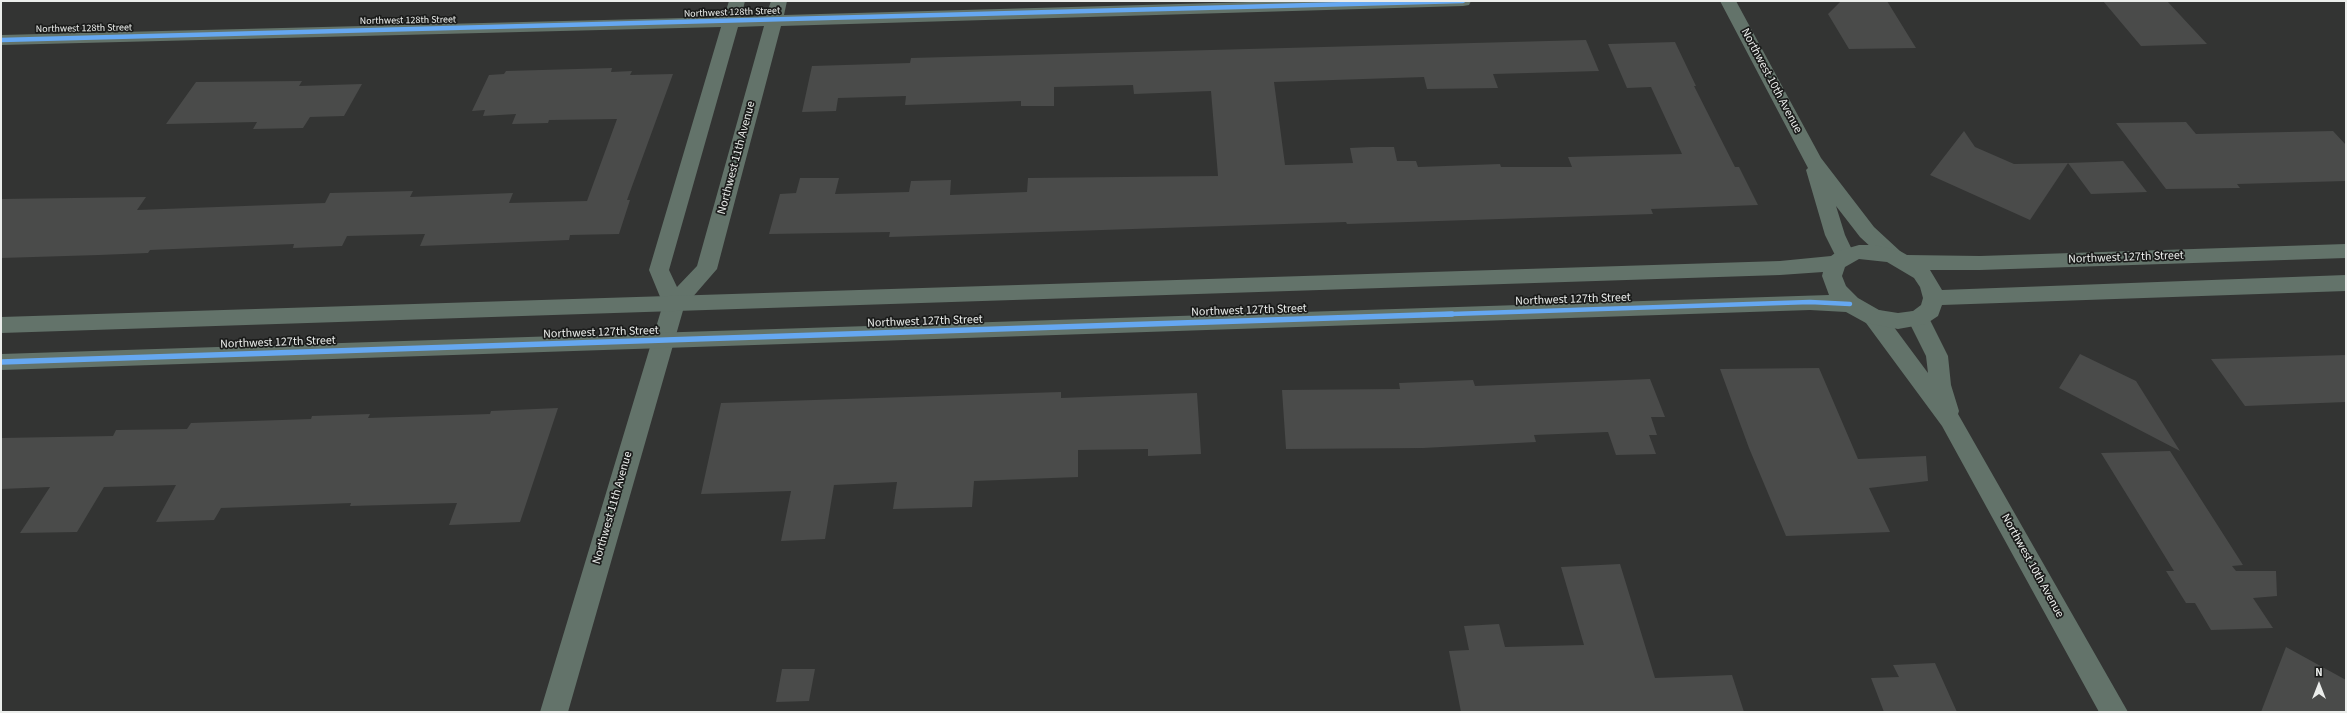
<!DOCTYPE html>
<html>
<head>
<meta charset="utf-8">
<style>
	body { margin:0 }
	#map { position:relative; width:2347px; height:713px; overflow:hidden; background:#333433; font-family:"Source Sans 3",sans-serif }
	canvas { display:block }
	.frame { position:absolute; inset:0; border:2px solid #ebedeb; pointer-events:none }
	.north { position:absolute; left:2299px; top:665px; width:40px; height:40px; -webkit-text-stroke:3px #1b1c1b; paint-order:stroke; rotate:0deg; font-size:11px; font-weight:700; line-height:16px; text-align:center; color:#ebedeb }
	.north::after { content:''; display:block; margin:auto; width:14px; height:18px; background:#ebedeb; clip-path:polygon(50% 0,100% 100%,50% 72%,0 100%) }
</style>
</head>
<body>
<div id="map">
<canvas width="2347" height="713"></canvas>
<div class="frame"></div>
<div class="north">N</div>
</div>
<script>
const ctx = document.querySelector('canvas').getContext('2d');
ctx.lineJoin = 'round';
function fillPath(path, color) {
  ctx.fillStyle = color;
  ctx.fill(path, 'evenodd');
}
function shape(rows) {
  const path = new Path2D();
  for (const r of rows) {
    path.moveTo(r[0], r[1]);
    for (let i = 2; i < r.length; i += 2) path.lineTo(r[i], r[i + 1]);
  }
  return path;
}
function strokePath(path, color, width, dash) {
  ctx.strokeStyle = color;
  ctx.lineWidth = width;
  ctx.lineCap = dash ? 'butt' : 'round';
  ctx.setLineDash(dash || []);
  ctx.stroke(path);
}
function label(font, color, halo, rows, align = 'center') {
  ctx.font = font + ' "Source Sans 3",sans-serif';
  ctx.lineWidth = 3.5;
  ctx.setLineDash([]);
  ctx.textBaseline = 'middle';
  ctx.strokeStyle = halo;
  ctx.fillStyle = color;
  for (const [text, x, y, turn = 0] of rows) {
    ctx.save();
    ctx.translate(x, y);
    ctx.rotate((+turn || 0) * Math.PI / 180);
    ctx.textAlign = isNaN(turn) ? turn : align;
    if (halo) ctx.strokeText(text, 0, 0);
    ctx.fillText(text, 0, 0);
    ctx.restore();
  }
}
fillPath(shape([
	[1841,1,1887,1,1916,48,1849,49,1828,14],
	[2103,1,2167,1,2207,44,2141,46],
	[1586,40,1599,71,1493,74,1498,88,1427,89,1424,77,1274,82,1285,165,1353,163,1350,148,1372,147,1394,147,1397,161,1416,161,1418,167,1500,164,1501,167,1572,167,1568,157,1682,154,1651,87,1627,88,1608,44,1675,42,1696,86,1694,86,1735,167,1739,167,1758,205,1651,209,1653,214,1347,224,1346,222,889,237,890,232,769,234,780,194,796,193,800,178,839,178,835,194,909,192,911,181,951,180,950,195,1027,192,1028,178,1218,176,1211,91,1134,94,1133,85,1054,87,1054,106,1021,106,1021,101,905,105,906,96,838,98,836,111,802,112,812,66,910,63,911,58],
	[612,68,611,72,632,71,630,75,673,74,627,200,630,200,619,234,570,235,569,240,420,246,425,234,347,236,342,246,293,248,294,244,150,250,148,253,99,255,1,258,1,199,146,197,137,210,325,203,330,193,413,191,410,197,513,193,509,203,587,201,617,119,549,120,548,123,512,124,516,114,483,116,485,110,472,111,489,75,504,74,506,71],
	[302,81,299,86,362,84,344,116,310,117,303,128,253,129,257,122,166,124,196,82],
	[2186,122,2196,134,2333,131,2346,145,2346,181,2237,184,2240,188,2166,189,2116,123],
	[1964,131,1975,147,2014,164,2068,163,2030,220,1930,175],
	[2123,161,2147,192,2091,194,2068,163],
	[2080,354,2136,381,2180,451,2059,388],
	[2346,355,2346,402,2245,406,2211,359],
	[1819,368,1858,459,1926,456,1928,481,1869,488,1890,532,1786,536,1749,448,1720,369],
	[1650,379,1665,417,1651,417,1657,435,1649,435,1656,454,1616,455,1608,432,1534,435,1536,442,1423,448,1286,449,1282,390,1400,389,1399,383,1473,380,1475,386],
	[1061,392,1061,398,1197,393,1201,454,1148,456,1148,449,1078,450,1078,477,974,481,972,507,893,509,897,482,834,485,825,539,781,541,791,491,701,494,721,403],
	[558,408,520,522,449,525,457,503,350,506,351,503,221,508,214,520,156,522,176,485,104,487,77,532,20,533,50,487,1,489,1,438,113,436,116,430,187,429,191,423,311,419,312,416,370,414,368,418,490,414,491,411],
	[2170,451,2243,565,2232,566,2236,571,2276,571,2277,596,2253,598,2273,628,2211,630,2195,603,2186,603,2166,571,2174,571,2101,453],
	[1620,564,1655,678,1732,675,1744,712,1461,712,1449,651,1469,650,1464,626,1499,624,1505,647,1584,645,1561,567],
	[2286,647,2346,680,2346,712,2261,712],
	[1935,663,1957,712,1884,712,1871,678,1899,677,1893,665],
	[782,669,815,669,809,701,776,702]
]), '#4a4b4a');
fillPath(shape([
	[729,1,745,1,741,17,766,16,771,1,787,1,784,15,1286,1,1471,1,1469,5,1463,6,781,26,717,269,684,307,568,712,540,712,663,304,649,270,721,27,1,45,1,35,724,17,729,1],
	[764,26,697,266,677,287,669,270,738,27,764,26],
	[1720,1,1736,1,1821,158,1874,227,1900,251,1903,256,1900,261,1893,263,1886,261,1860,237,1836,206,1845,235,1855,256,1852,261,1845,263,1838,261,1825,235,1806,170,1808,168,1720,1],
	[1874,309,1882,311,1928,373,1926,356,1907,318,1910,312,1918,310,1926,312,1948,356,1951,385,1959,411,1958,414,2128,712,2099,712,1942,426,1866,323,1863,317,1866,311,1874,309]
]), '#63736a');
fillPath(shape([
	[2346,244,2346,258,1980,270,1930,270,1942,290,2346,275,2346,291,1942,305,1938,316,1926,324,1898,329,1866,323,1846,312,1810,310,1,370,1,354,1829,295,1822,276,1823,272,1780,275,1,333,1,317,1780,261,1831,256,1838,251,1859,245,1875,245,1900,251,1907,255,1980,256,2346,244],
	[1859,259,1887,262,1914,278,1920,287,1923,298,1921,305,1913,311,1898,313,1879,310,1858,298,1846,286,1842,276,1845,267,1859,259]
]), '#63736a');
strokePath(shape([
	[1,40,1463,1],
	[1422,315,1810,302,1850,304]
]), '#66a8f1', 4.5);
strokePath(shape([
	[1,362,1452,314]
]), '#66a8f1', 5.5);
label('10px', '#ebedeb', '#1b1c1b', [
	["Northwest 128th Street",732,13,-2],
	["Northwest 128th Street",408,21,-1],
	["Northwest 128th Street",84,29,-1]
]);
label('12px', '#ebedeb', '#1b1c1b', [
	["Northwest 10th Avenue",1771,81,62],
	["Northwest 11th Avenue",737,158,-75],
	["Northwest 127th Street",2126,258,-2],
	["Northwest 127th Street",1573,300,-2],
	["Northwest 127th Street",1249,311,-2],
	["Northwest 127th Street",925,322,-2],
	["Northwest 127th Street",601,333,-2],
	["Northwest 127th Street",278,343,-2],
	["Northwest 11th Avenue",613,508,-74],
	["Northwest 10th Avenue",2032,566,61]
]);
</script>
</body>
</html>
